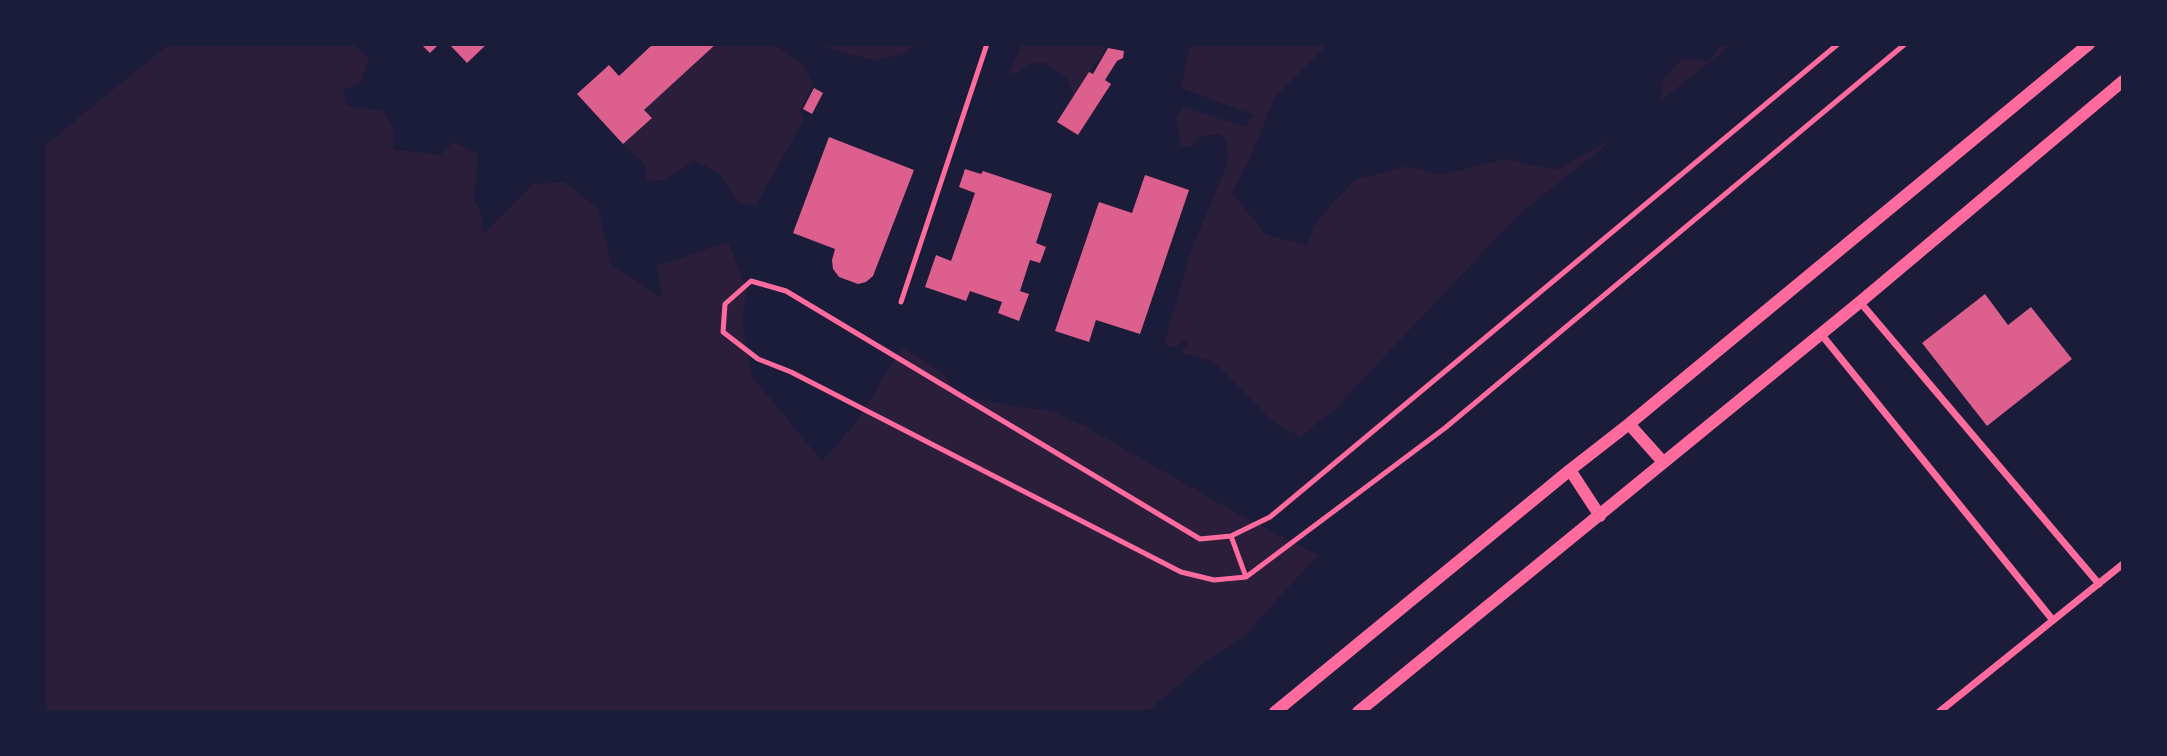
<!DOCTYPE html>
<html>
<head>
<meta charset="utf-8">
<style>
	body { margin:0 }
	#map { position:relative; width:2167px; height:756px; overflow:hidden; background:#1b1b3a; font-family:Poppins,sans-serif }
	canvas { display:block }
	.frame { position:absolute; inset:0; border:46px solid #1b1b3a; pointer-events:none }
</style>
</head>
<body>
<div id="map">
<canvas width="2167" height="756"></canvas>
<div class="frame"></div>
</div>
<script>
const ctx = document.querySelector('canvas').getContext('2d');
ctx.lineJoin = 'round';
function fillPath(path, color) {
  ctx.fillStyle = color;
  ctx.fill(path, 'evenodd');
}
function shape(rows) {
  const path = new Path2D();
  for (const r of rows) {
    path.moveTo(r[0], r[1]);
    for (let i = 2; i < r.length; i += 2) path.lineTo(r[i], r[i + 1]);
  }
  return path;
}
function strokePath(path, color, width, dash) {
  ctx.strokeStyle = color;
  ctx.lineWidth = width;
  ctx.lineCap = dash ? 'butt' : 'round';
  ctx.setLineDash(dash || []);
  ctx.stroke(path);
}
fillPath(shape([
	[169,44,353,44,369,58,361,83,343,90,347,106,383,111,394,128,393,149,440,155,453,142,478,154,474,201,482,215,483,234,533,184,564,182,598,208,611,264,662,298,657,266,728,242,747,290,742,318,751,375,822,461,856,423,902,347,941,371,960,395,1012,406,1053,411,1090,429,1238,514,1318,555,1245,635,1207,660,1147,712,44,712,44,146],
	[716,44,773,44,803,64,813,84,800,110,804,120,756,205,739,204,721,174,695,161,664,180,646,181,645,165,623,144,651,119,644,110],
	[817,44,917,44,903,55,872,60],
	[1022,44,1108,44,1074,95,1066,78,1044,62,1033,63,1007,77],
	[1192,44,1328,44,1275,97,1250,158,1232,193,1266,234,1306,246,1318,219,1355,180,1407,166,1441,175,1505,159,1556,170,1616,137,1519,214,1335,409,1300,437,1271,420,1220,368,1205,358,1184,354,1182,351,1190,342,1183,340,1175,348,1164,344,1191,251,1228,162,1226,140,1219,134,1201,136,1190,147,1181,146,1176,119,1183,107,1246,127,1253,115,1181,88,1187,56],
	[1721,44,1733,44,1659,102,1663,80,1683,58,1709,62]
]), '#2a1e3b');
fillPath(shape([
	[421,44,439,44,430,53],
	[449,44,487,44,467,63],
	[653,44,716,44,644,110,652,118,623,144,577,94,609,65,619,76],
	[1108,48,1124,51,1123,58,1117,61,1105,80,1111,84,1078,135,1057,122,1089,72,1093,74],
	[814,88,823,93,812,114,803,109],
	[829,137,914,170,873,276,866,282,858,284,839,277,833,269,832,260,835,249,793,233],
	[965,169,981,174,983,171,1052,194,1036,243,1046,247,1040,263,1030,260,1020,291,1029,294,1019,321,998,313,1002,302,970,291,966,301,925,287,936,255,951,261,975,193,959,187],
	[1145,175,1189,190,1140,334,1096,320,1089,342,1055,331,1099,202,1132,213],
	[1985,294,2008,325,2031,307,2072,359,1987,426,1922,343]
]), '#dd5f8e');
strokePath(shape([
	[1838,44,1270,517,1231,536,1200,539,786,291,751,281,725,304,723,332,758,359,791,372,1181,572,1214,580,1246,577,1445,428,1905,44],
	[901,302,987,44],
	[1231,536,1246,577]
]), '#ff6b9d', 5);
strokePath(shape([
	[1860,302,2099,584],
	[1821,334,2052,619],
	[1939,712,2123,564]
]), '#ff6b9d', 7);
strokePath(shape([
	[1629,424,1663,462],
	[1570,470,1600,516],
	[1275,712,1570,470,1629,424,2089,44],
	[1358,712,1860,302,2123,81]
]), '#ff6b9d', 12);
</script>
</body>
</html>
